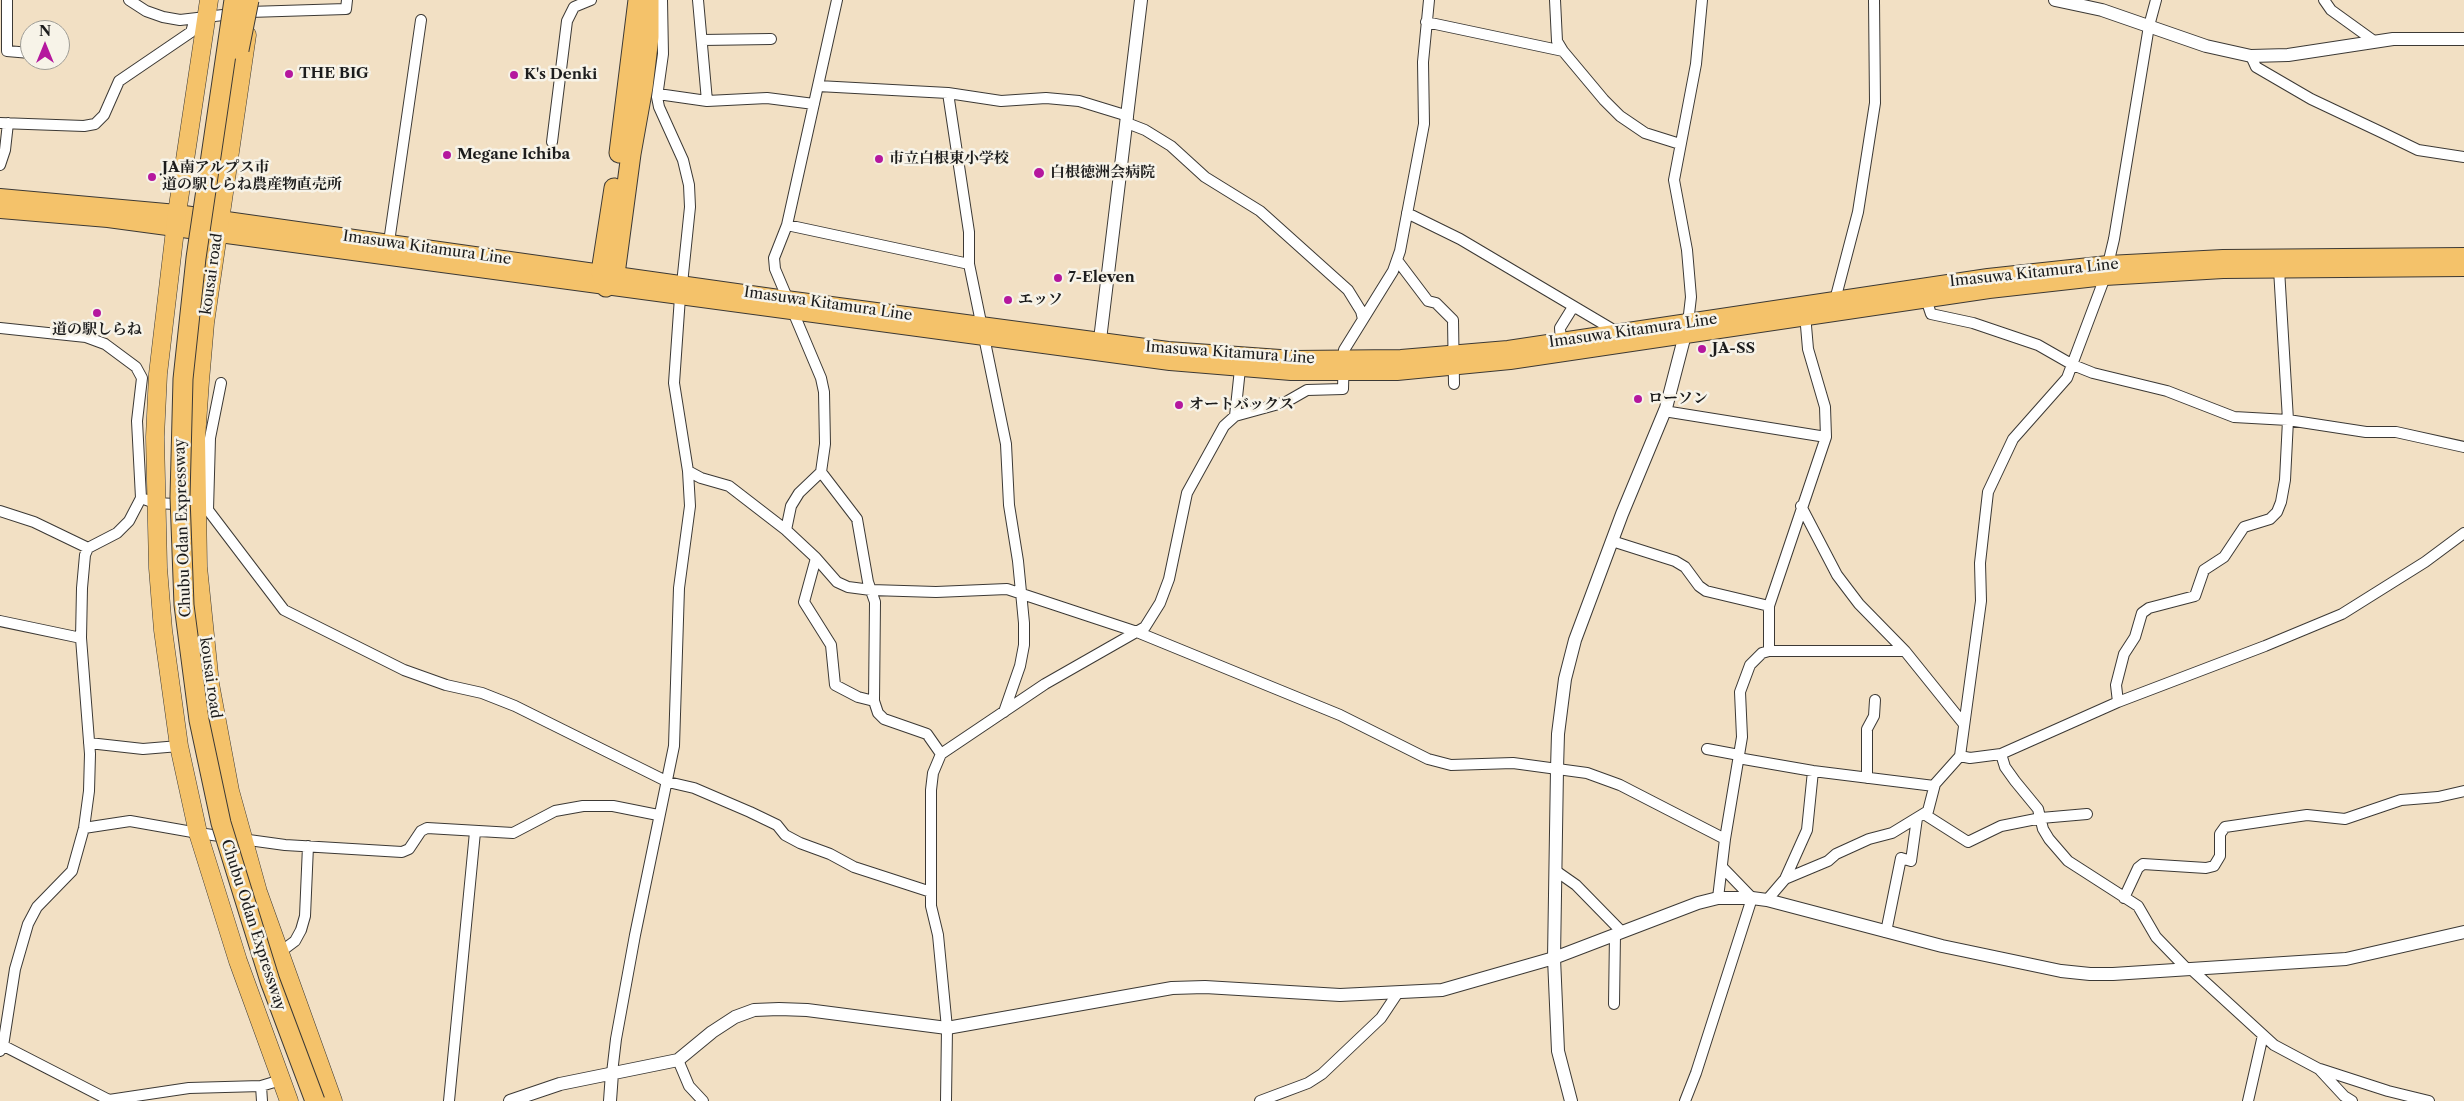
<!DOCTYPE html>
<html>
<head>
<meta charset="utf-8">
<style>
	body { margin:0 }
	#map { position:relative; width:2464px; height:1101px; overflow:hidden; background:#f2e0c4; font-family:"Libre Caslon Text",serif }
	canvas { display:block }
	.north { position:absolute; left:20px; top:20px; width:50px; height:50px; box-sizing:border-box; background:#f7f3e8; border:1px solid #9f9d96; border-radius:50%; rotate:0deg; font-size:14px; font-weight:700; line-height:20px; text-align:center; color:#1c1c1c }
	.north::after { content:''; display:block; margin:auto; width:18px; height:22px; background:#b5179e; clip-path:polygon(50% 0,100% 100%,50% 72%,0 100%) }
</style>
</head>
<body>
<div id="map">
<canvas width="2464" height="1101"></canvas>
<div class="north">N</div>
</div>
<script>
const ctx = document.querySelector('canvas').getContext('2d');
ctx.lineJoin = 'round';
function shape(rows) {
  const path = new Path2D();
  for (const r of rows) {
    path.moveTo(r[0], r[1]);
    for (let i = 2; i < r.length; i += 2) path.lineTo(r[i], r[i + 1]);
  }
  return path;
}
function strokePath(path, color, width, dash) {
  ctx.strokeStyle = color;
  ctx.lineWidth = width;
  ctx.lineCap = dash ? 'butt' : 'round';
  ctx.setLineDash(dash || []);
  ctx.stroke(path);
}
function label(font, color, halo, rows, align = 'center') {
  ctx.font = font + ' "Libre Caslon Text","Noto Serif JP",serif';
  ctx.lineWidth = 5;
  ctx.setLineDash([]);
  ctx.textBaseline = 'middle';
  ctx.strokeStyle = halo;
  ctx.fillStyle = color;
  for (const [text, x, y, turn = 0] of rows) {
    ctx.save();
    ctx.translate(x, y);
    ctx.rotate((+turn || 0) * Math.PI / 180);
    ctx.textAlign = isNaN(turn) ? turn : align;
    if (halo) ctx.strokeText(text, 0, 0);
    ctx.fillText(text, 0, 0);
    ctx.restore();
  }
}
const minor = shape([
	[7,0,7,51,30,53],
	[129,0,146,11,163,17,180,20,249,12,346,9,347,0],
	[662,0,663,54,657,97,659,107,683,160,689,185,690,207,682,284],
	[698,0,707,101],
	[837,0,787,225,774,258,775,269,821,378,824,392,825,444,821,472,857,519,868,582,875,602,874,701,878,713,884,719,927,734,941,754],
	[1555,0,1557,41,1563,51,1604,100,1620,116,1645,133,1680,144],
	[2324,0,2331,10,2374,41],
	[1426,22,1563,51],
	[702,40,771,39],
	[2251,56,2256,67,2311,99,2383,133,2418,150,2464,157],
	[818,86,948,93,1001,101,1046,98,1079,101,1128,116],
	[948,93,969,232,969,264,1006,444,1009,505,1018,561,1024,623,1024,645,1020,666,1004,712],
	[658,94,707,101,767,98,814,104],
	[0,123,84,126,95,124,104,115,119,81,191,32,195,19],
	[1127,123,1145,130,1171,146,1205,177,1260,211,1348,290,1361,311,1363,319],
	[552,142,567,21,574,7,591,0],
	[0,165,5,150,8,123],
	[1407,213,1460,239,1617,332],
	[787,225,969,264],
	[389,242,421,20],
	[1397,260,1428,301,1436,303,1453,320,1454,384],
	[1926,299,1931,314,1973,323,2038,345,2073,365,2093,373,2167,391,2234,417,2288,420,2366,432,2396,432,2464,447],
	[1835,300,1858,212,1875,103,1874,0],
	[1688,323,1691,297,1687,250,1674,180,1696,64,1702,0],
	[0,328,86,337,105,344,136,367,142,378,137,421,141,498],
	[1561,342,1560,328,1573,307],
	[1664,411,1826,437],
	[1235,416,1240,369],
	[688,471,701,478,729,486,786,530,816,558,804,602,831,645,835,685,858,697,874,701],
	[1801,506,1837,575,1859,604,1905,651,1963,723],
	[208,510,210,438,221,383],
	[0,511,34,522,88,548,117,533,129,521,141,498,155,503,196,505,208,510,284,610,404,670,446,685,482,693,515,706,668,782,694,788,750,812,777,825,785,835,800,843,830,854,854,867,931,892],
	[786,530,791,506,799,493,821,472],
	[1612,541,1675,561,1685,567,1699,586,1706,591,1769,606],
	[816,558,837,582,848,587,871,590,936,592,1007,589,1137,632,1340,715,1428,759,1451,765,1513,763,1587,773,1620,785,1725,839],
	[0,621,81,638],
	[1769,651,1769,606,1826,437,1825,407,1808,349,1805,314],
	[2118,702,2116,685,2124,654,2135,637,2142,613,2149,608,2195,596,2204,570,2224,557,2244,527,2270,519,2277,512,2281,502,2285,480,2288,420,2279,269],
	[89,743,143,749,179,746],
	[1707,749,1739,755],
	[2001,754,2005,767,2015,781,2038,809,2043,829,2049,839,2068,861,2138,906,2156,937,2187,969],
	[1960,756,1970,758,2001,754,2118,702,2265,646,2342,614,2425,562,2464,533],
	[1738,758,1813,771,1934,786],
	[1867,778,1867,729,1874,716,1875,700],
	[1924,814,1968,842,2001,826,2041,818,2087,814],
	[84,828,130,821,198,833,285,845,402,852,409,849,421,831,427,828,513,833,555,811,583,806,613,806,658,815],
	[1556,871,1576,885,1622,932],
	[1785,879,1807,830,1813,771],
	[1718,898,1725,839,1742,737,1740,692,1750,665,1762,653,1769,651,1905,651],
	[2124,898,2138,868,2143,864,2206,868,2214,866,2220,856,2220,834,2225,827,2307,815,2345,819,2401,800,2438,797,2464,791],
	[1767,900,1785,879,1828,861,1836,854,1869,839,1892,833,1928,811,1935,784,1960,756,1981,601,1980,563,1988,492,2013,439,2067,378,2105,277,2114,239,2149,26,2156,0],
	[1886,932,1901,858,1911,861,1917,818],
	[279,953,295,941,301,930,305,916,308,846],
	[2191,969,2274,1045,2319,1069,2344,1096,2352,1101],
	[1614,1004,1615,934],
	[0,1044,109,1100,189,1088,261,1086,281,1080],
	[0,1051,3,1046,15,969,28,924,37,907,72,871,84,828,89,791,90,754,81,638,82,588,85,555,88,548],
	[678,1060,689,1086,703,1101],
	[2320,1069,2388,1091,2429,1101],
	[612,1073,616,1039,635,935,674,746,679,588,690,506,688,471,674,383,680,297],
	[261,1086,262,1101],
	[449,1101,475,832],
	[946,1101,947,1028,938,935,931,906,931,790,933,773,941,754,1045,684,1145,627,1160,603,1169,579,1187,493,1224,426,1235,416,1286,402,1307,390,1343,389,1344,350,1393,271,1400,251,1424,124,1423,62,1429,0],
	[1260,1101,1308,1083,1322,1074,1381,1018,1397,994],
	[1685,1101,1696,1073,1752,898,1722,867],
	[2248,1101,2263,1035]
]);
const tertiary = shape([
	[2055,0,2102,10,2206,46,2251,56,2288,55,2393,39,2464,39],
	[1099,348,1141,0],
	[510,1101,560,1084,678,1060,712,1032,735,1017,754,1010,779,1009,807,1010,947,1028,1172,988,1205,987,1340,995,1442,990,1554,958,1698,903,1718,898,1752,898,1767,900,1942,946,2061,971,2090,974,2113,974,2346,959,2464,932],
	[610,1101,612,1073],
	[1571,1101,1558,1051,1554,958,1557,769,1558,734,1565,679,1575,640,1622,514,1666,408,1687,327]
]);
const primary = shape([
	[0,197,177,213,786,299,1168,350,1294,359,1401,358,1508,349,1988,277,2108,264,2223,258,2464,256],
	[0,210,108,219,1170,362,1291,372,1397,372,1510,361,1989,290,2105,277,2223,270,2464,268]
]);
const trunk = shape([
	[209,0,177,213,158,374,155,437,158,568,163,630,179,746,198,833,238,961,289,1101],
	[247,35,205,323,200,381,196,439,198,567,210,684,230,791,258,892,333,1101]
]);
const motorway = shape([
	[619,153,638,0],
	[606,287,615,274,631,154,643,87,649,37,649,0],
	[606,287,601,272,614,188]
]);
strokePath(minor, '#3c3935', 12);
strokePath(tertiary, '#3c3935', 14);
strokePath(primary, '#3c3935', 18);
strokePath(trunk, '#3c3935', 19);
strokePath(motorway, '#3c3935', 21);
strokePath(minor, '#fff', 10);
strokePath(tertiary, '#fff', 12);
strokePath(primary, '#f4c26a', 16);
strokePath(trunk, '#f4c26a', 18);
strokePath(motorway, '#f4c26a', 19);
const motorwayBridge = shape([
	[234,0,196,258,183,379,180,497,184,605,199,720,221,823,270,981,315,1101],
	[239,50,249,0]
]);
strokePath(motorwayBridge, '#3c3935', 21, []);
strokePath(motorwayBridge, '#f4c26a', 19);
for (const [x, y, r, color] of [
	[289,74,5,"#b5179e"],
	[514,75,5,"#b5179e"],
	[447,155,5,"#b5179e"],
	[879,159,5,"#b5179e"],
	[1039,173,6,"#b5179e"],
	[152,177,5,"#b5179e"],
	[1058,278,5,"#b5179e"],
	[1008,300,5,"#b5179e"],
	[97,313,5,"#b5179e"],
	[1702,349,5,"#b5179e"],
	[1638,399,5,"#b5179e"],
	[1179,405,5,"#b5179e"]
]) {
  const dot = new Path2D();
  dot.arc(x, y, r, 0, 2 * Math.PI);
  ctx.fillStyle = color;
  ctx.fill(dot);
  strokePath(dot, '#f7f3e8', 2);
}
label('bold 15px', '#1c1c1c', '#f7f3e8', [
	["THE BIG",299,74],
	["K's Denki",524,75],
	["Megane Ichiba",457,155],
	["市立白根東小学校",889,159],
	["JA南アルプス市",162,168],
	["道の駅しらね農産物直売所",162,185],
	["白根徳洲会病院",1050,173],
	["7-Eleven",1068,278],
	["エッソ",1018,300],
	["道の駅しらね",97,330,"center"],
	["JA-SS",1712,349],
	["ローソン",1648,399],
	["オートバックス",1189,405]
], 'left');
label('15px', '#1c1c1c', '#f7f3e8', [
	["Imasuwa Kitamura Line",427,248,8],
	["Imasuwa Kitamura Line",2034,273,-6],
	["kousai road",212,274,-82],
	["Imasuwa Kitamura Line",828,304,8],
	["Imasuwa Kitamura Line",1633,331,-8],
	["Imasuwa Kitamura Line",1230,353,4],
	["Chubu Odan Expressway",183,528,-92],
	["kousai road",210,678,82],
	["Chubu Odan Expressway",253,925,72]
]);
</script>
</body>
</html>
